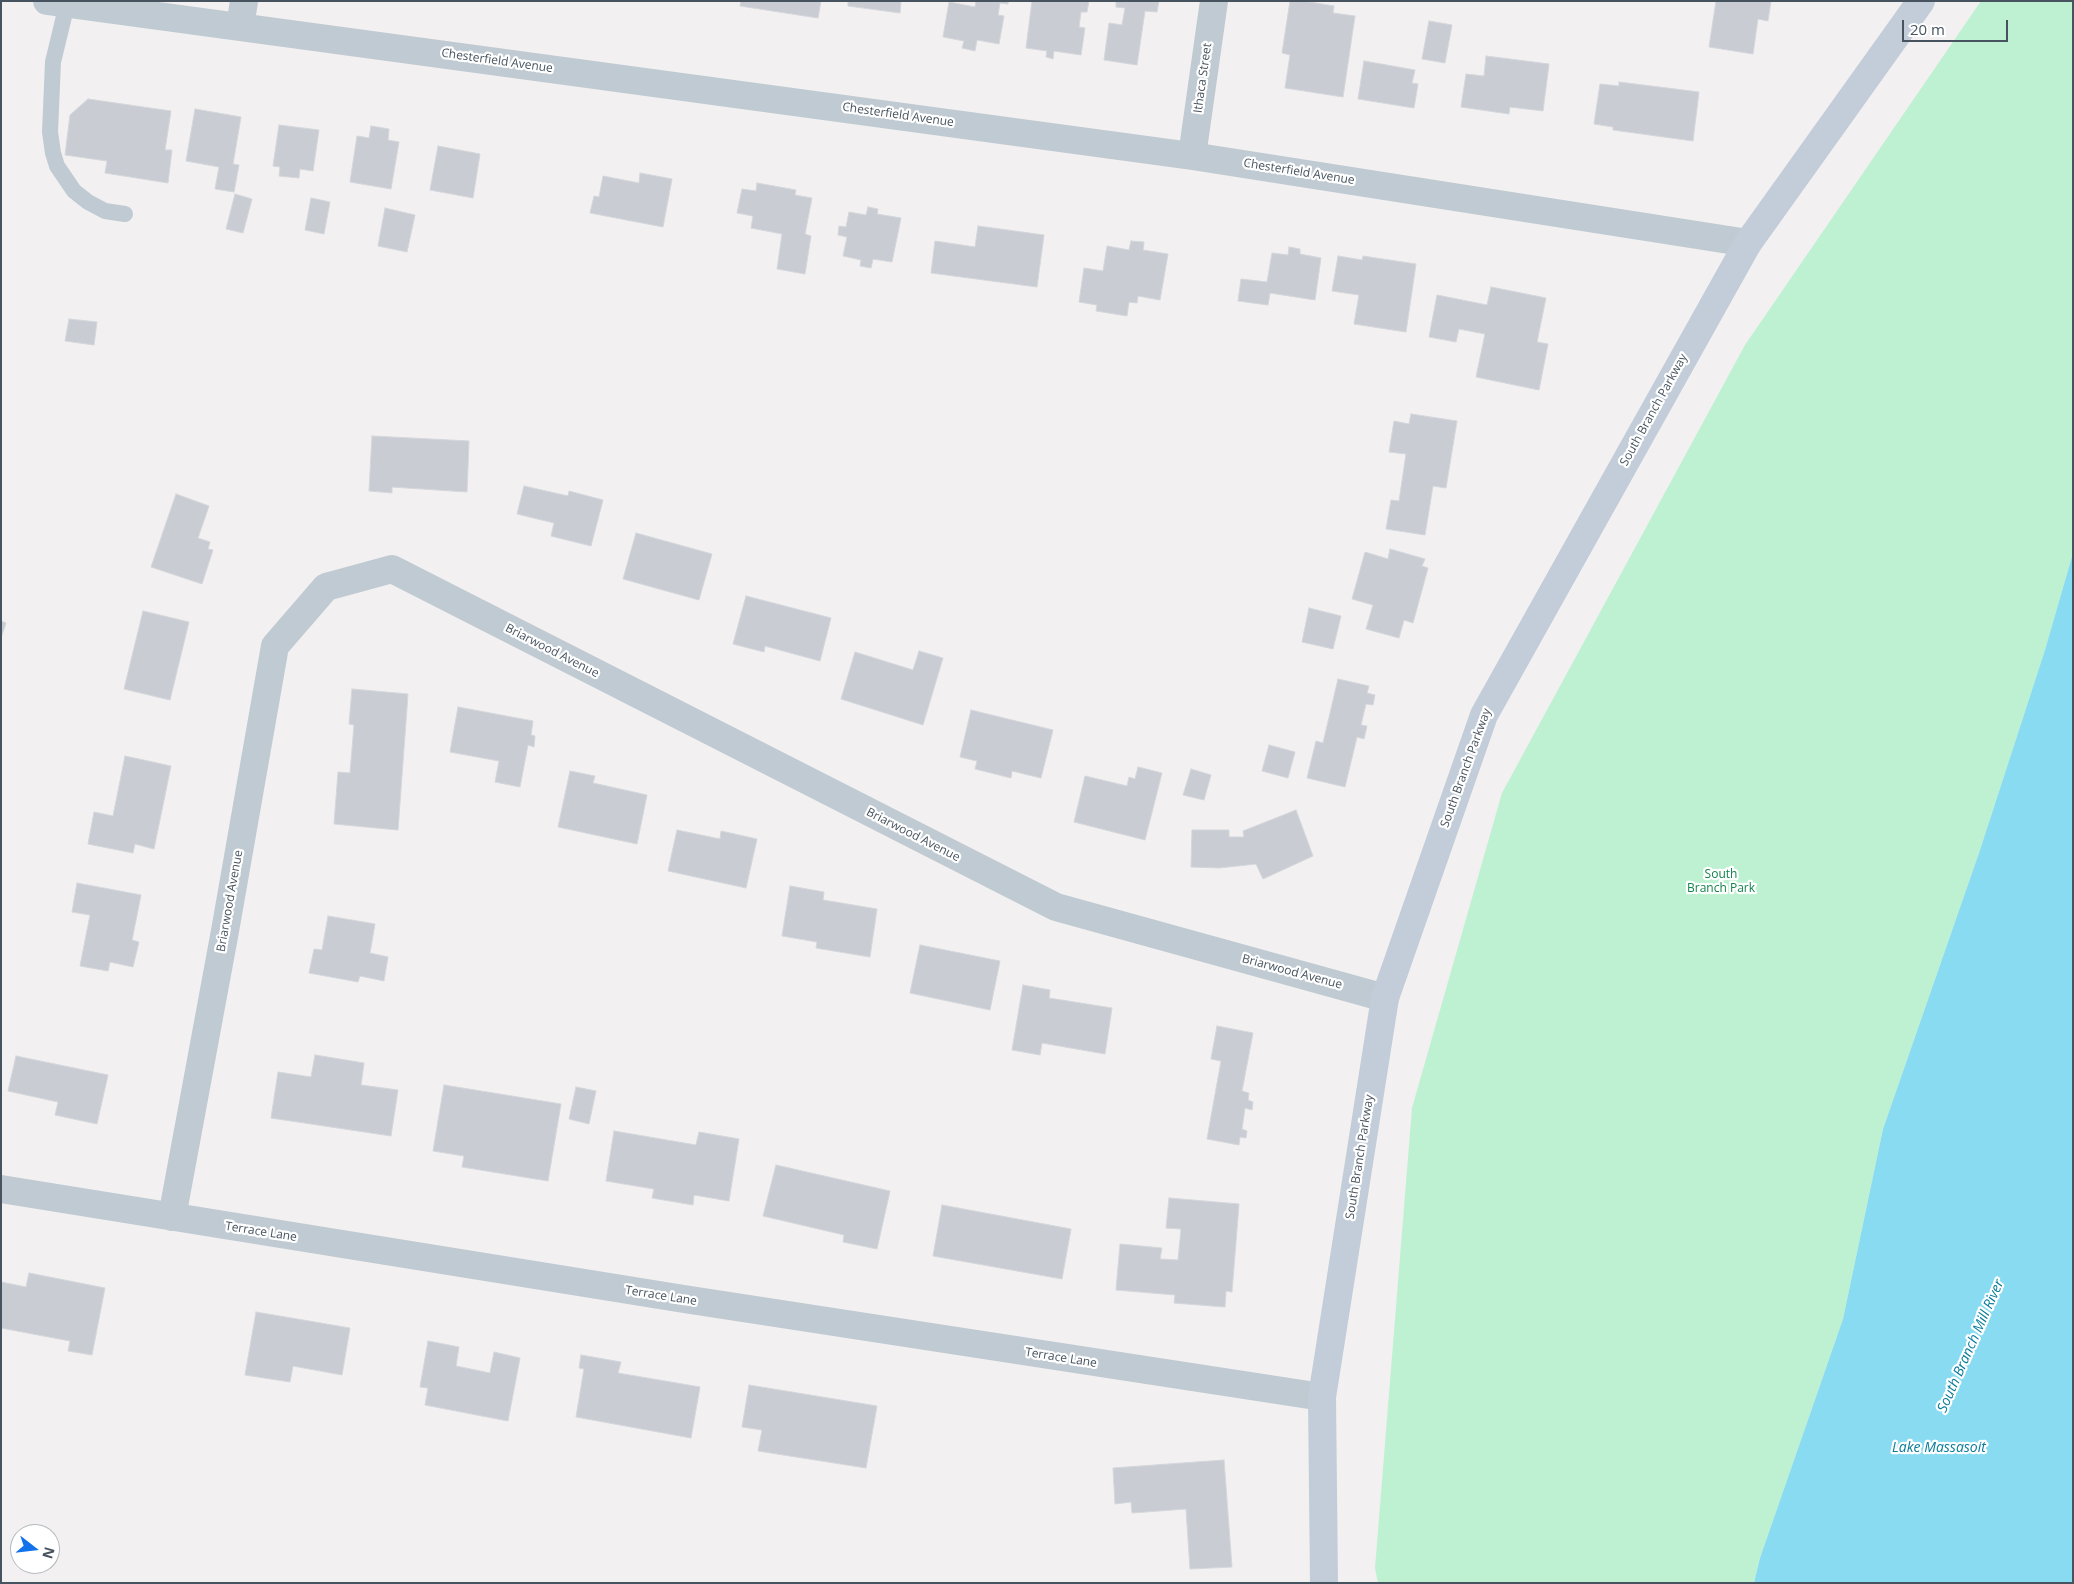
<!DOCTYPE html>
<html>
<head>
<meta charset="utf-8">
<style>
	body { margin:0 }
	#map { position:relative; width:2074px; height:1584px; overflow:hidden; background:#f2f0f0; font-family:"Open Sans",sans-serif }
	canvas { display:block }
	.frame { position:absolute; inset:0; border:2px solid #47535e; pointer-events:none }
	.north { position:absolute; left:10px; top:1524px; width:50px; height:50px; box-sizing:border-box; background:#fff; border:1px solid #b5babf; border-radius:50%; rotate:106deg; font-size:14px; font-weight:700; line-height:20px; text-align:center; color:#47535e }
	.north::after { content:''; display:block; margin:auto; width:18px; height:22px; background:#1172eb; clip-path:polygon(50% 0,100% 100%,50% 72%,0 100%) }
	.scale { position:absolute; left:1902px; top:20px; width:106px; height:22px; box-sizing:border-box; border:2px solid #47535e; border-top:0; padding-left:6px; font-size:15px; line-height:18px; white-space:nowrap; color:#47535e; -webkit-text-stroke:4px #fff; paint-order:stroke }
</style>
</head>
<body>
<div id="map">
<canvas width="2074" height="1584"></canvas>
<div class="frame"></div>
<div class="north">N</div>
<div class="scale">20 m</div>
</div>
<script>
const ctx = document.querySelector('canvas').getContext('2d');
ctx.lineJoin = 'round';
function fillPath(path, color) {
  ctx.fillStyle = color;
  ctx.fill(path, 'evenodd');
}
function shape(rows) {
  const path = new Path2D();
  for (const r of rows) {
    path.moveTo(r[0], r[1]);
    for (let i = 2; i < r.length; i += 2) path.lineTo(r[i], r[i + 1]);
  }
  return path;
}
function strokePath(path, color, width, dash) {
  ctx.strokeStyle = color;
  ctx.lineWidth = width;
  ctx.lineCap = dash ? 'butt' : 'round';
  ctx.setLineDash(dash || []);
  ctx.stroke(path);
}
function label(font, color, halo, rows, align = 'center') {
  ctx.font = font + ' "Open Sans",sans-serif';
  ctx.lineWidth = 4.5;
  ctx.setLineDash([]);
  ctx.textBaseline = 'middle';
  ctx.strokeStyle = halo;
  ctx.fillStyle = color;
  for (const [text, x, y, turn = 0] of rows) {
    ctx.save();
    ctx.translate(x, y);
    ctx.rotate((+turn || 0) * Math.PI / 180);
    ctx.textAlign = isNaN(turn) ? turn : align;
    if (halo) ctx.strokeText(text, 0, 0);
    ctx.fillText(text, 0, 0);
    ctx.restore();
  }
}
fillPath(shape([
	[1981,1,2073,1,2073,553,2045,650,1979,853,1883,1129,1843,1319,1760,1558,1754,1583,1378,1583,1375,1568,1412,1108,1502,793,1745,345]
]), '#bdf1d1');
fillPath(shape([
	[2073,553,2073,1583,1754,1583,1760,1558,1843,1319,1883,1129,1979,853,2045,650]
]), '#88dbf0');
const building = shape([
	[741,1,821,1,818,18,740,6,741,1],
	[848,1,901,1,900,13,848,6,848,1],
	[976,1,1008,1,1008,4,1000,3,998,15,1004,16,999,44,977,40,975,51,962,48,964,41,943,37,949,2,975,7,976,1],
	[1032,1,1089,1,1087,12,1081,12,1079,27,1085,28,1081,55,1054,51,1053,59,1046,57,1047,51,1026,48,1032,1],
	[1116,1,1159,1,1157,12,1145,11,1137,65,1104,60,1109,23,1122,25,1125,8,1116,7,1116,1],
	[1290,1,1304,1,1334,6,1333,13,1355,16,1343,97,1285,88,1290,55,1282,53,1290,1],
	[1716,1,1771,1,1768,21,1758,19,1753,54,1709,47,1716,1],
	[1429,21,1452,25,1445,63,1422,59,1429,21],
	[1486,56,1549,64,1543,111,1510,107,1509,114,1461,107,1466,74,1484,76,1486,56],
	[1364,61,1415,70,1412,83,1418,84,1414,108,1358,99,1364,61],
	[1619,82,1699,92,1693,141,1613,130,1613,127,1594,124,1600,84,1619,86,1619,82],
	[88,99,171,111,165,150,172,150,168,183,105,173,107,161,65,155,70,115,88,99],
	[195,109,241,117,233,164,239,165,234,192,215,189,219,167,186,161,195,109],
	[279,125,319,130,313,171,300,169,299,178,279,176,280,167,273,166,279,125],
	[371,126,389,129,388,140,399,142,391,189,350,182,357,136,369,138,371,126],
	[438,146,480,154,473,198,430,190,438,146],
	[640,173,672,179,663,227,590,213,594,196,599,197,603,176,639,183,640,173],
	[757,183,796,190,795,195,812,198,805,234,811,236,805,274,777,269,782,234,751,228,753,216,737,213,742,189,756,191,757,183],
	[235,194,252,199,243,233,226,229,235,194],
	[311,198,330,202,324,234,305,230,311,198],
	[868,207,878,209,877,214,901,218,892,262,873,259,871,268,860,266,861,260,843,256,847,237,838,235,839,226,846,227,849,212,866,215,868,207],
	[385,208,415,215,407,252,378,246,385,208],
	[978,226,1044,235,1037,287,931,273,935,241,975,247,978,226],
	[1131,241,1144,242,1143,250,1168,254,1160,300,1138,296,1137,303,1129,302,1127,316,1096,311,1097,305,1079,302,1084,268,1103,271,1107,246,1129,250,1131,241],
	[1289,247,1300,249,1300,254,1321,258,1315,300,1270,293,1268,305,1238,301,1241,279,1267,282,1272,253,1288,255,1289,247],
	[1338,256,1362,260,1363,256,1416,264,1406,332,1354,324,1359,295,1332,291,1338,256],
	[1491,287,1546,298,1537,342,1548,344,1539,390,1476,377,1485,334,1459,329,1456,342,1429,337,1437,295,1487,305,1491,287],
	[69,319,97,322,94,345,65,341,69,319],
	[1411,414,1457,421,1446,488,1433,486,1425,535,1386,529,1391,500,1399,501,1406,454,1389,452,1394,421,1409,424,1411,414],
	[372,436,469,441,467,492,392,487,392,493,369,491,372,436],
	[524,486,568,496,569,491,603,500,591,546,551,536,554,523,517,514,524,486],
	[176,494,209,506,198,538,210,542,208,549,213,550,202,584,151,567,176,494],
	[636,533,712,554,699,600,623,579,636,533],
	[1390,549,1425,559,1422,566,1428,568,1413,623,1404,620,1399,638,1366,629,1373,605,1352,599,1365,552,1388,559,1390,549],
	[746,596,831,618,820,661,765,646,764,652,733,644,746,596],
	[1309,608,1341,616,1333,649,1302,642,1309,608],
	[143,611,189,622,170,700,124,689,143,611],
	[1,621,6,623,1,638,1,621],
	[919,651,943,658,923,725,841,699,855,652,913,670,919,651],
	[1338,679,1369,686,1367,693,1375,695,1373,705,1366,704,1361,725,1367,726,1364,739,1357,737,1345,787,1307,778,1316,741,1323,743,1338,679],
	[352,689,408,694,398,830,334,824,338,772,350,773,354,725,349,724,352,689],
	[458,707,533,721,531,735,535,736,534,747,528,745,520,787,495,782,499,761,450,752,458,707],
	[971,710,1053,730,1041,778,1012,771,1011,778,975,769,977,761,960,757,971,710],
	[1269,745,1295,752,1288,778,1262,771,1269,745],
	[125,756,171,766,154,849,135,844,133,853,88,844,94,812,113,816,125,756],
	[1138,767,1162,773,1145,840,1074,822,1085,776,1127,786,1129,777,1135,779,1138,767],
	[1191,769,1211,775,1204,800,1183,795,1191,769],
	[570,771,595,776,593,783,647,795,637,844,558,827,570,771],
	[1296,810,1313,856,1263,879,1256,864,1219,868,1191,867,1192,830,1229,830,1229,837,1244,837,1243,831,1296,810],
	[677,830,720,839,721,831,757,839,746,888,668,871,677,830],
	[77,883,141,895,132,940,139,942,133,967,110,962,108,971,80,966,90,915,72,912,77,883],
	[790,886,824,892,823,900,877,909,870,957,816,948,817,942,782,936,790,886],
	[328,916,375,924,370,953,388,957,384,981,360,976,358,982,309,973,314,949,322,950,328,916],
	[920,945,1000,961,990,1010,910,993,920,945],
	[1023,985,1050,990,1049,998,1112,1008,1105,1054,1042,1043,1040,1055,1012,1050,1023,985],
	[1217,1026,1253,1033,1242,1091,1249,1093,1248,1100,1253,1102,1252,1110,1245,1108,1242,1129,1247,1131,1246,1138,1240,1137,1239,1145,1207,1139,1221,1061,1211,1059,1217,1026],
	[315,1055,364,1063,361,1085,398,1090,391,1136,271,1118,278,1072,311,1077,315,1055],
	[16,1056,108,1075,97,1124,55,1115,58,1102,8,1091,16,1056],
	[444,1085,561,1104,548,1181,462,1167,464,1156,433,1151,444,1085],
	[576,1087,596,1091,589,1124,569,1119,576,1087],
	[614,1131,696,1145,699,1132,739,1139,729,1201,694,1195,693,1205,652,1198,654,1189,606,1181,614,1131],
	[776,1165,890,1191,877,1249,843,1242,844,1235,763,1216,776,1165],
	[1169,1198,1239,1204,1232,1292,1226,1291,1225,1307,1174,1303,1175,1295,1116,1290,1120,1244,1162,1248,1160,1259,1178,1260,1181,1229,1166,1228,1169,1198],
	[942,1205,1071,1229,1062,1279,933,1256,942,1205],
	[29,1273,105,1288,92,1355,68,1351,70,1341,1,1328,1,1282,26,1287,29,1273],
	[256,1312,350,1328,342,1375,293,1366,290,1382,245,1375,256,1312],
	[428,1341,459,1347,456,1366,490,1373,494,1352,520,1358,508,1421,425,1405,428,1388,420,1387,428,1341],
	[581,1355,621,1362,618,1373,700,1387,691,1438,576,1417,584,1369,579,1368,581,1355],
	[749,1385,877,1406,866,1468,758,1451,762,1430,742,1427,749,1385],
	[1224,1460,1232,1567,1190,1569,1186,1509,1132,1513,1131,1502,1115,1504,1113,1468,1224,1460]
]);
fillPath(building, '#c9ccd2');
strokePath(building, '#d3d6db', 1);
strokePath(shape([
	[67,4,53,62,50,132,53,153,57,166,74,191,88,202,105,211,125,214]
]), '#c0cad2', 16);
strokePath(shape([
	[47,1,1192,156,1748,243],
	[240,27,244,1],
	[1192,156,1214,1],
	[1,1189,684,1299,1322,1397],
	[172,1217,225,931,275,646,326,587,392,569,1056,907,1385,998]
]), '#c0cad2', 28);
strokePath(shape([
	[1324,1583,1322,1397,1385,998,1484,715,1748,243,1921,1]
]), '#c2cdd9', 28);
label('12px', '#47535e', '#fff', [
	["Chesterfield Avenue",497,61,8],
	["Ithaca Street",1203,78,-82],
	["Chesterfield Avenue",898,115,8],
	["Chesterfield Avenue",1299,172,9],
	["South Branch Parkway",1654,410,-61],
	["Briarwood Avenue",552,651,27],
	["South Branch Parkway",1466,768,-70],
	["Briarwood Avenue",913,835,27],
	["Briarwood Avenue",230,901,-80],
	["Briarwood Avenue",1292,972,15],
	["South Branch Parkway",1360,1157,-81],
	["Terrace Lane",261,1232,9],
	["Terrace Lane",661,1296,9],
	["Terrace Lane",1061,1358,9]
]);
label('12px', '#13844b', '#fff', [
	["South",1721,875],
	["Branch Park",1721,889]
]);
label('italic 14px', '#087c9a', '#fff', [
	["South Branch Mill River",1971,1346,-66],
	["Lake Massasoit",1939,1448]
]);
</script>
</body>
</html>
